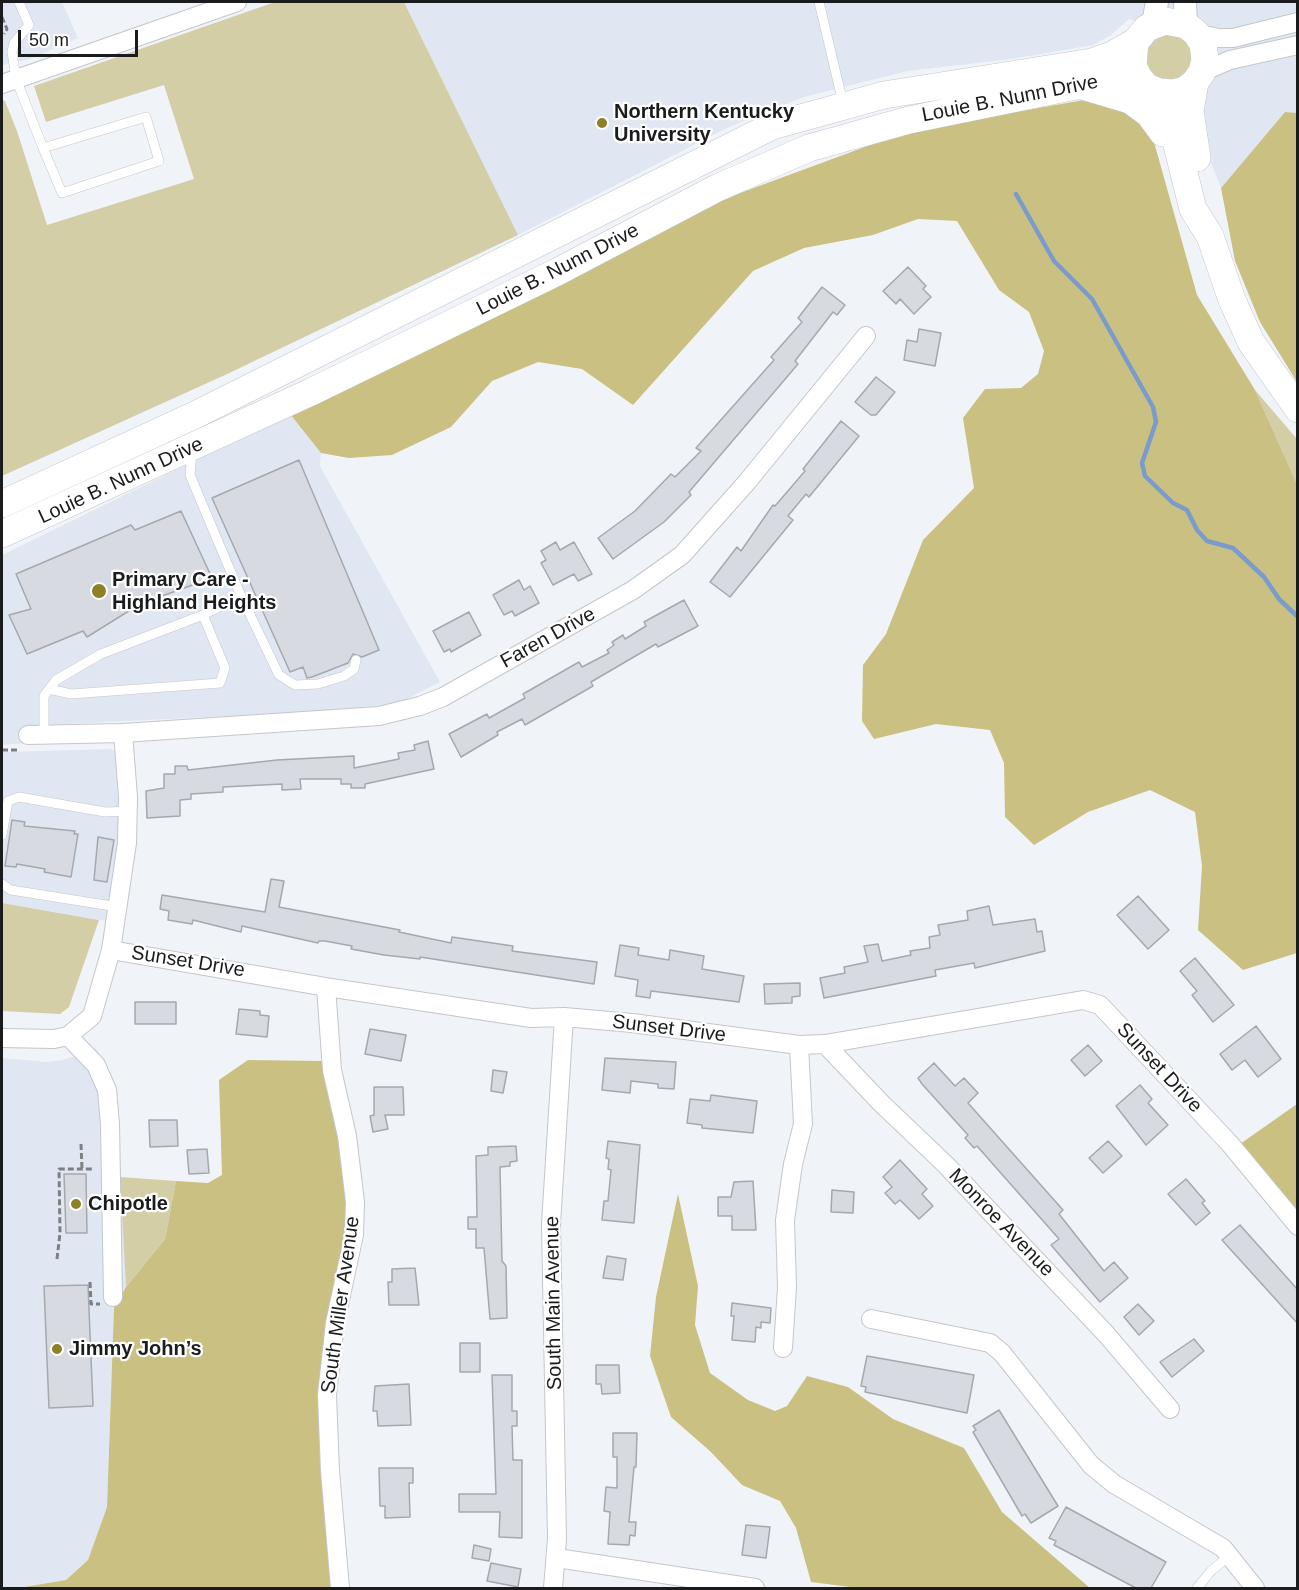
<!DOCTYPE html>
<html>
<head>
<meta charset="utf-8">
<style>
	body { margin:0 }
	#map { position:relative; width:1299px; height:1590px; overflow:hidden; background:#f0f4f9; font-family:Helvetica,sans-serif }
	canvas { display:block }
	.frame { position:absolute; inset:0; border:3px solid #1a1b1d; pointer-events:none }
	.scale { position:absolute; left:18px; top:30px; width:120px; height:27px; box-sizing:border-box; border:3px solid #1a1b1d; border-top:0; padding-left:8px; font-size:18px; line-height:21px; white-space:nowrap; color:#1a1b1d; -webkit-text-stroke:4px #fff; paint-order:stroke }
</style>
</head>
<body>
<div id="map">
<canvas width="1299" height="1590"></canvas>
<div class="frame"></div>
<div class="scale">50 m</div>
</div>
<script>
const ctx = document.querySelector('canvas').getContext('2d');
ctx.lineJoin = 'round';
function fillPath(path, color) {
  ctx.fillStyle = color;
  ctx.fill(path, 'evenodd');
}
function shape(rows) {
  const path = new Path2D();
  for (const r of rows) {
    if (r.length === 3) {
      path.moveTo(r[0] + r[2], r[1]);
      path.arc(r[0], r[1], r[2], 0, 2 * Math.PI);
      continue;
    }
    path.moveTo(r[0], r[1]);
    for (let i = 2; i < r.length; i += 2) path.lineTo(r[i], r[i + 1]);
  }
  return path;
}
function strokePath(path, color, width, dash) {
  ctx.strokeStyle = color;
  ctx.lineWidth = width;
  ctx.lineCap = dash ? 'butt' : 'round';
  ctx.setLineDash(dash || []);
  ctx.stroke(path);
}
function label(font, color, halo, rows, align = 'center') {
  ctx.font = font + ' Helvetica,sans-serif';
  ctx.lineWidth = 4.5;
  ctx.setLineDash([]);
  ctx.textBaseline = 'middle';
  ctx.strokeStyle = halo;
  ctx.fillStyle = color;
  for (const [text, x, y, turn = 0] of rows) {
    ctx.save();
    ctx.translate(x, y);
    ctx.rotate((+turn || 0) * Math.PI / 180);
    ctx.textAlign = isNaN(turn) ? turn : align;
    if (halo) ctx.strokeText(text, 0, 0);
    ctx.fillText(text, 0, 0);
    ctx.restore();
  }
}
fillPath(shape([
	[2,2,62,2,78,38,30,59,2,65],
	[404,2,1297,2,1297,113,1285,112,1221,188,1205,148,1202,96,1138,23,1129,19,1111,35,1093,45,1012,59,908,71,804,97,727,128,518,235],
	[290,414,321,453,320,466,440,682,399,703,329,711,27,726,27,743,2,745,2,555],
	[111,749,115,752,120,822,107,921,2,903,2,752],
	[96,1048,117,1091,126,1287,114,1308,107,1507,88,1560,66,1580,18,1588,2,1588,2,1058,47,1062,63,1060]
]), '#e0e7f3');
fillPath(shape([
	[275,2,404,2,518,235,225,375,2,476,2,100,5,101,17,131,47,225,194,179,164,85,46,122,34,86],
	[1169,57,23],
	[1255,390,1297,439,1297,484],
	[2,903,99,920,69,1007,60,1014,2,1011],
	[120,1177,176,1181,165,1239,126,1287]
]), '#d4cea7');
fillPath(shape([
	[1084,100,1131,110,1152,135,1197,295,1255,390,1297,484,1297,953,1243,970,1198,930,1202,866,1195,812,1150,790,1088,812,1034,845,1005,817,1004,763,990,730,936,724,874,739,862,721,863,665,886,634,923,540,974,488,963,418,985,389,1021,388,1038,374,1044,351,1029,312,999,290,957,221,918,219,873,235,804,248,753,271,633,405,582,369,538,362,492,381,451,427,392,455,349,458,321,453,290,414,705,206,908,131],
	[1285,112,1298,113,1297,382,1260,322,1235,261,1221,188],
	[248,1060,322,1061,346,1168,348,1214,344,1255,326,1336,334,1588,18,1588,66,1580,88,1560,107,1507,114,1308,126,1287,165,1239,176,1181,208,1183,222,1175,219,1080],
	[1297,1104,1297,1215,1240,1144],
	[678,1194,698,1286,695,1325,710,1373,748,1400,775,1411,787,1406,807,1376,848,1387,893,1419,964,1448,1002,1512,1090,1588,858,1588,811,1582,796,1528,780,1501,742,1485,711,1452,671,1417,650,1356,656,1297]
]), '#cac081');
strokePath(shape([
	[1016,194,1054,261,1092,299,1153,407,1156,422,1142,463,1145,476,1173,503,1187,510,1197,530,1207,541,1233,548,1264,577,1279,599,1298,617]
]), '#7b9bcd', 4.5);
const building = shape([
	[908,267,926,286,923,289,931,297,914,314,900,299,896,304,883,291,908,267],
	[822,287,845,305,837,315,833,312,795,361,798,364,689,492,691,495,664,522,613,559,598,538,635,511,671,474,675,477,701,451,696,448,774,360,771,357,802,322,798,318,822,287],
	[919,329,941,333,935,366,904,360,907,340,917,342,919,329],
	[876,377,895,392,876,415,871,415,855,402,876,377],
	[841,421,859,436,809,497,806,494,788,516,793,520,730,597,710,582,737,547,741,551,773,505,775,506,805,471,803,469,841,421],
	[299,460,379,650,362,657,353,654,348,663,312,677,307,678,303,667,290,672,212,498,299,460],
	[181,511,212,578,140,604,87,637,83,631,27,654,9,615,31,609,16,574,131,525,135,530,181,511],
	[556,542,560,550,574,542,592,574,578,581,574,574,553,585,541,563,546,560,541,551,556,542],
	[519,580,524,590,530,586,539,603,515,616,512,611,504,615,493,595,519,580],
	[684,600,698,626,658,647,656,644,591,682,593,686,525,725,522,719,497,732,498,735,461,757,449,734,487,714,489,718,525,698,523,694,579,662,582,667,609,653,607,650,614,645,612,642,623,635,625,639,646,626,644,622,684,600],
	[469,612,481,635,451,652,450,649,444,652,433,631,469,612],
	[428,741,434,769,365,784,365,788,351,788,351,784,341,784,341,779,300,779,301,789,282,790,282,784,223,787,223,792,191,794,191,799,180,800,180,816,147,818,146,791,164,788,164,774,175,774,175,766,187,766,188,770,277,760,354,756,354,768,399,759,398,753,415,750,414,745,428,741],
	[12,820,25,822,24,826,75,831,74,834,78,834,71,877,44,872,45,869,17,864,16,867,5,866,12,820],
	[98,837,114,840,107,882,94,880,98,837],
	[271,879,284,881,279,907,400,930,399,932,451,943,452,937,513,946,512,951,597,962,594,984,420,957,420,959,384,955,351,949,352,946,325,941,319,941,318,943,242,926,241,932,193,920,192,924,168,920,169,911,160,909,162,895,265,912,271,879],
	[1138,896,1169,930,1148,949,1117,915,1138,896],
	[989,906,993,925,1035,919,1037,932,1042,931,1045,951,975,968,974,963,935,970,936,976,824,998,820,978,845,973,844,967,868,962,864,946,878,944,882,961,911,955,910,951,930,948,929,937,940,935,938,925,968,920,967,911,989,906],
	[620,945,639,948,638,955,669,960,670,950,704,956,702,969,744,976,739,1002,651,991,650,998,636,996,638,980,615,976,620,945],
	[1195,958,1234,1005,1213,1022,1192,995,1197,991,1180,971,1195,958],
	[800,983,800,996,792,997,792,1003,765,1004,764,984,800,983],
	[135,1002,176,1002,176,1024,135,1024,135,1002],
	[239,1009,260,1011,260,1015,269,1016,267,1037,236,1034,239,1009],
	[1256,1026,1281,1059,1258,1077,1245,1060,1232,1070,1220,1054,1256,1026],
	[370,1029,406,1035,401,1061,365,1054,370,1029],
	[1088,1045,1102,1061,1085,1076,1071,1060,1088,1045],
	[605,1058,676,1062,674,1089,658,1088,658,1084,631,1081,630,1093,602,1090,605,1058],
	[934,1063,955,1086,964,1078,978,1093,968,1103,1063,1210,1059,1214,1104,1271,1114,1262,1128,1278,1100,1302,1051,1245,1059,1239,977,1146,974,1148,965,1138,968,1135,922,1084,918,1078,934,1063],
	[493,1070,507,1072,503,1093,491,1091,493,1070],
	[1140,1085,1152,1099,1148,1103,1168,1125,1146,1145,1116,1106,1140,1085],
	[374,1087,403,1087,404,1115,385,1115,388,1129,373,1132,370,1116,374,1115,374,1087],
	[711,1095,757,1101,753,1133,702,1128,702,1125,687,1123,690,1099,710,1101,711,1095],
	[149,1120,177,1120,178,1146,150,1147,149,1120],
	[608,1141,640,1145,634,1223,602,1220,604,1201,608,1201,611,1170,608,1169,609,1159,606,1158,608,1141],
	[1108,1141,1122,1156,1103,1173,1089,1158,1108,1141],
	[516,1146,517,1161,510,1162,510,1166,500,1167,502,1261,506,1266,507,1318,490,1319,484,1248,476,1248,476,1229,468,1229,468,1217,477,1217,476,1156,488,1155,488,1147,516,1146],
	[207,1149,209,1173,189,1174,187,1150,207,1149],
	[900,1160,927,1189,922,1194,933,1206,919,1219,900,1200,895,1204,885,1193,892,1187,883,1177,900,1160],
	[64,1174,86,1174,87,1233,66,1233,64,1174],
	[1186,1179,1205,1201,1202,1203,1210,1213,1196,1225,1168,1194,1186,1179],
	[753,1181,756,1230,732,1230,732,1216,718,1216,718,1197,731,1197,734,1182,753,1181],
	[832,1190,854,1192,853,1213,831,1212,832,1190],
	[1240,1225,1298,1290,1298,1324,1222,1240,1240,1225],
	[607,1256,626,1259,623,1280,603,1278,607,1256],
	[415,1268,419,1305,389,1305,388,1282,392,1282,392,1269,415,1268],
	[88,1285,93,1406,49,1408,44,1286,88,1285],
	[732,1303,771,1308,770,1323,761,1322,761,1328,756,1327,755,1342,732,1340,734,1316,731,1316,732,1303],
	[1138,1304,1154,1321,1139,1335,1124,1317,1138,1304],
	[1194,1339,1204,1351,1172,1377,1160,1362,1194,1339],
	[460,1343,480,1343,480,1372,460,1372,460,1343],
	[867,1356,974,1375,967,1413,865,1392,866,1387,861,1386,867,1356],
	[596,1365,619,1365,620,1393,602,1394,601,1384,596,1384,596,1365],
	[492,1375,512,1375,512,1411,517,1411,517,1426,512,1426,513,1460,522,1460,522,1538,499,1537,500,1512,459,1512,459,1494,496,1494,492,1375],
	[409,1384,411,1425,378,1426,377,1411,373,1411,375,1386,409,1384],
	[999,1410,1058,1506,1031,1523,1025,1514,1022,1516,973,1432,976,1430,973,1426,999,1410],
	[613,1433,637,1433,636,1467,634,1467,629,1522,636,1522,635,1536,630,1535,629,1545,608,1544,610,1512,604,1511,606,1487,617,1488,617,1457,613,1457,613,1433],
	[379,1468,413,1468,413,1483,409,1483,410,1517,385,1518,385,1506,380,1506,379,1468],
	[1066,1507,1166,1562,1151,1588,1136,1588,1054,1545,1056,1541,1049,1538,1066,1507],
	[746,1525,770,1527,766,1558,742,1555,746,1525],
	[474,1545,491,1549,489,1561,472,1558,474,1545],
	[491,1563,521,1569,518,1587,487,1581,491,1563]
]);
fillPath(building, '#d7dae0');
strokePath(building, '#a5a8ad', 1.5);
const service = shape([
	[19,2,29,25,14,43,12,52,16,79,43,148,62,193,159,161,146,117,43,148],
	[819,2,843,103],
	[241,596,279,675,295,685,318,684,344,676,354,669,356,660],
	[49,689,71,694,220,683,225,668,203,615],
	[44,735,44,696,56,680,101,654,203,615,241,596,190,475,192,451],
	[2,835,8,801,19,797,105,812,128,811],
	[2,884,11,890,118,907],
	[1197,1588,1211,1571,1229,1556]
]);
const minor = shape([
	[1196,33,1218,38,1233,38,1298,22],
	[1202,72,1230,60,1298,45],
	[2,84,237,2],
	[28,735,123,733,379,716,420,706,443,697,633,590,682,555,747,482,866,336],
	[111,950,326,987,531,1018,564,1017,632,1023,799,1045,825,1044,1083,1000,1100,1005,1230,1144,1298,1226],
	[326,987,332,1070,347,1136,355,1202,354,1235,335,1323,327,1395,330,1471,340,1588],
	[68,1036,96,1065,107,1090,110,1124,113,1297],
	[2,1038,54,1039,68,1036,92,1016,111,950,127,843,128,797,123,733],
	[825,1044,881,1103,946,1165,1106,1334,1170,1409],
	[871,1319,990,1343,1002,1353,1091,1465,1114,1484,1223,1548,1255,1588],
	[783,1348,787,1287,785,1220,793,1164,803,1124,799,1045],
	[557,1558,755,1588],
	[553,1588,557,1539,551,1224,564,1017]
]);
const tertiary = shape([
	[1185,2,1186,25],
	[1153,24,1157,2]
]);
const secondary = shape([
	[1195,82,1190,111,1197,158],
	[1083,86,1130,100,1149,114,1163,133],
	[1147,87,1159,92,1173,93,1185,90,1195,82,1202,72,1205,60,1203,44,1196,33,1186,25,1165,21,1147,28,1135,42,1133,66,1139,78,1162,105,1171,121,1193,209,1210,236,1232,300,1251,342,1298,409],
	[2,504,195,415,772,126,884,95,1092,62,1112,55,1135,42],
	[2,534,311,392,557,272,717,188,809,148,909,120,1115,78,1139,78]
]);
strokePath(service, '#c3c6cb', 10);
strokePath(minor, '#c3c6cb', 20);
strokePath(tertiary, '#c3c6cb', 24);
strokePath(secondary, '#c3c6cb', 28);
strokePath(shape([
	[2,17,7,29,4,34],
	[2,750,20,750],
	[81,1144,82,1169],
	[57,1259,60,1233,59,1169,94,1169],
	[90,1282,91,1304,100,1304]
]), '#7d8083', 3, [6, 3]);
strokePath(service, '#fff', 9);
strokePath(minor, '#fff', 18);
strokePath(tertiary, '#fff', 22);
strokePath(secondary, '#fff', 27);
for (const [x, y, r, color] of [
	[602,123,6,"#8d8027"],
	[99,591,8,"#8d8027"],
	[76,1204,6,"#8d8027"],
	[57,1349,6,"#8d8027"]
]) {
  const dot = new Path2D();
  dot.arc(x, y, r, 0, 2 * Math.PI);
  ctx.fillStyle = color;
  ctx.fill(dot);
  strokePath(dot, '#fff', 2);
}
label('20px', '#1a1b1d', '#fff', [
	["Louie B. Nunn Drive",1010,99,-11],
	["Louie B. Nunn Drive",558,270,-27],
	["Louie B. Nunn Drive",121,481,-25],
	["Faren Drive",548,638,-29],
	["Sunset Drive",188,962,9],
	["Sunset Drive",669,1029,7],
	["Sunset Drive",1159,1068,47],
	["Monroe Avenue",1001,1223,46],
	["South Main Avenue",554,1303,-91],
	["South Miller Avenue",341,1305,-82]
]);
label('bold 20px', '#1a1b1d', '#fff', [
	["Northern Kentucky",614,112],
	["University",614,135],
	["Primary Care -",112,580],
	["Highland Heights",112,603],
	["Chipotle",88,1204],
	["Jimmy John’s",69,1349]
], 'left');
</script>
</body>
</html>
